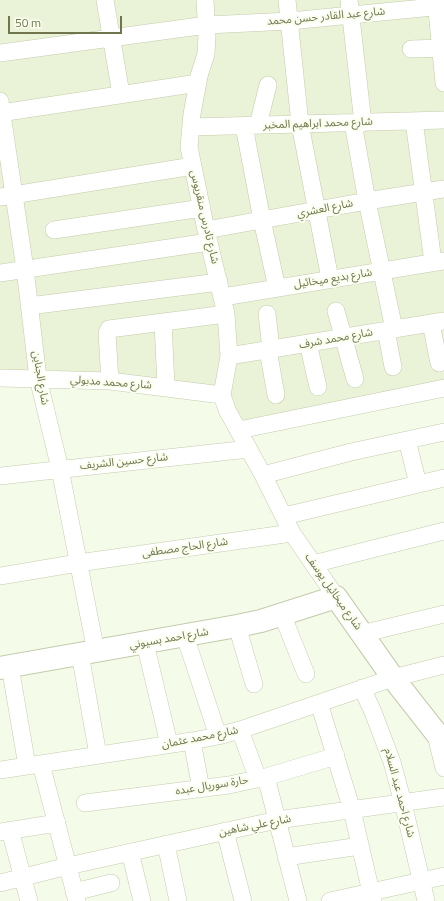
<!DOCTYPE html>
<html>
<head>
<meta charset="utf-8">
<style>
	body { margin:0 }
	#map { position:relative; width:444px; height:901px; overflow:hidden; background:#f4fce9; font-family:"Titillium Web",sans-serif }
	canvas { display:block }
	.scale { position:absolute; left:8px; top:16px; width:114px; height:18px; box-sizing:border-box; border:2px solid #70754d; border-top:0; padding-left:5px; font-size:12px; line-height:14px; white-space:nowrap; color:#70754d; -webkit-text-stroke:3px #f9feef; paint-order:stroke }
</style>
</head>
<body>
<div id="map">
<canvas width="444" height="901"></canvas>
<div class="scale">50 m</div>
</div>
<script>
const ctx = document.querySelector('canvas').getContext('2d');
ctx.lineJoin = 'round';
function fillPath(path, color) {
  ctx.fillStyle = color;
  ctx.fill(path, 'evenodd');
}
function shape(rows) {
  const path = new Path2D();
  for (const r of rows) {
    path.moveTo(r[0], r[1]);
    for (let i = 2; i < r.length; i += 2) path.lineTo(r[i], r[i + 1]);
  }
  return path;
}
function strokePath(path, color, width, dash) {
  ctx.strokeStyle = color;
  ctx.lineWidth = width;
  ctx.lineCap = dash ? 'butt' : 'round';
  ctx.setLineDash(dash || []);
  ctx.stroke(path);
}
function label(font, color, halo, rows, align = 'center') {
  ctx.font = font + ' "Titillium Web","Noto Sans Arabic",sans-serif';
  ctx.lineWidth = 4;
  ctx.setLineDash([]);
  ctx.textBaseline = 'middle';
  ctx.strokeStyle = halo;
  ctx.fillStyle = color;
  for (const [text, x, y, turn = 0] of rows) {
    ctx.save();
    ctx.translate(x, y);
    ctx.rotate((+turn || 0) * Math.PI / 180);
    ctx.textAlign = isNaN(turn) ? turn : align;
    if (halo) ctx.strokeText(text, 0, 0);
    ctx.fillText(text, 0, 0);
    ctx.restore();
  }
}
fillPath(shape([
	[0,0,444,0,444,391,243,423,229,404,69,384,0,383]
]), '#eaf3d7');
const minor = shape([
	[105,0,121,94],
	[205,0,207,35,206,54,199,76,192,114,189,147,206,230,226,314,229,356,222,395,227,410,263,475,292,533,336,597],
	[287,0,300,124,330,279],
	[349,0,363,123],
	[436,0,444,83],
	[411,49,444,48],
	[0,53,207,25,290,21,444,6],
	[0,101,25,269,38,378,60,469,96,652],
	[0,113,198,83],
	[414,121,433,262],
	[353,123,367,201,394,329],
	[258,125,268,85],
	[244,126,262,220,277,288],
	[192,127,444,120],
	[0,197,193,166],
	[54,230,202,208],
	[206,230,367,201,444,189],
	[0,273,209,242],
	[223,297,444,261],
	[29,306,219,282],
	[336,311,355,379],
	[267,314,271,349],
	[163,322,166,387],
	[431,323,439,363],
	[386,330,393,367],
	[308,343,318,387],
	[268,350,276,395],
	[229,356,444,321],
	[0,378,110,381,222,395],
	[110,381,107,333,109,329,226,314],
	[239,430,444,388],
	[407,440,418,484],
	[263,475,351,452,444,432],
	[0,476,249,449],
	[284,516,444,478],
	[313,564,444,531],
	[0,576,78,563,292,533],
	[282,614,306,674],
	[237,626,254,684],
	[361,634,444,614],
	[185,636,218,736],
	[145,643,169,744],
	[80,654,98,755],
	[10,666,27,766],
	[362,688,373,712,392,762,403,803,426,901],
	[319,703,352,810,373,901],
	[240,730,258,779],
	[435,731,444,768],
	[192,741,201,789],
	[41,764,77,901],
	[0,770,192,741,218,736,240,730,393,678,444,665],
	[266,777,298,901],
	[85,803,229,785,266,777,336,756],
	[10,830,29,901],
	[225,831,243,901],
	[0,832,57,823],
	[166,844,178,901],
	[130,852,142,901],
	[286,857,360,846],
	[0,883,68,866,277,820,444,797],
	[74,892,111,883],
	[330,901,444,876]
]);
const tertiary = shape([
	[0,668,237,626,261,621,336,597,393,678,444,743]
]);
strokePath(minor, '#c4cbac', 18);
strokePath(tertiary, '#c4cbac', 24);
strokePath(minor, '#fff', 17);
strokePath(tertiary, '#fff', 22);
label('11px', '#70754d', '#f9feef', [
	["شارع عبد القادر حسن محمد",326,17,-5],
	["شارع محمد ابراهيم المخبر",318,124,-2],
	["شارع العشري",325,209,-11],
	["شارع تادرس منقريوس",204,217,77],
	["شارع بديع ميخائيل",333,279,-9],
	["شارع محمد شرف",336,339,-10],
	["شارع الجناين",40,378,80],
	["شارع محمد مدبولي",111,383,4],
	["شارع حسين الشريف",124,462,-6],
	["شارع الحاج مصطفى",185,548,-8],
	["شارع ميخائيل يوسف",333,592,55],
	["شارع احمد بسيوني",169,639,-10],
	["شارع محمد عثمان",200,738,-11],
	["حارة سوريال عبده",212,786,-9],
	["شارع احمد عبد السلام",399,793,75],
	["شارع علي شاهين",255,826,-11]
]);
</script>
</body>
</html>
